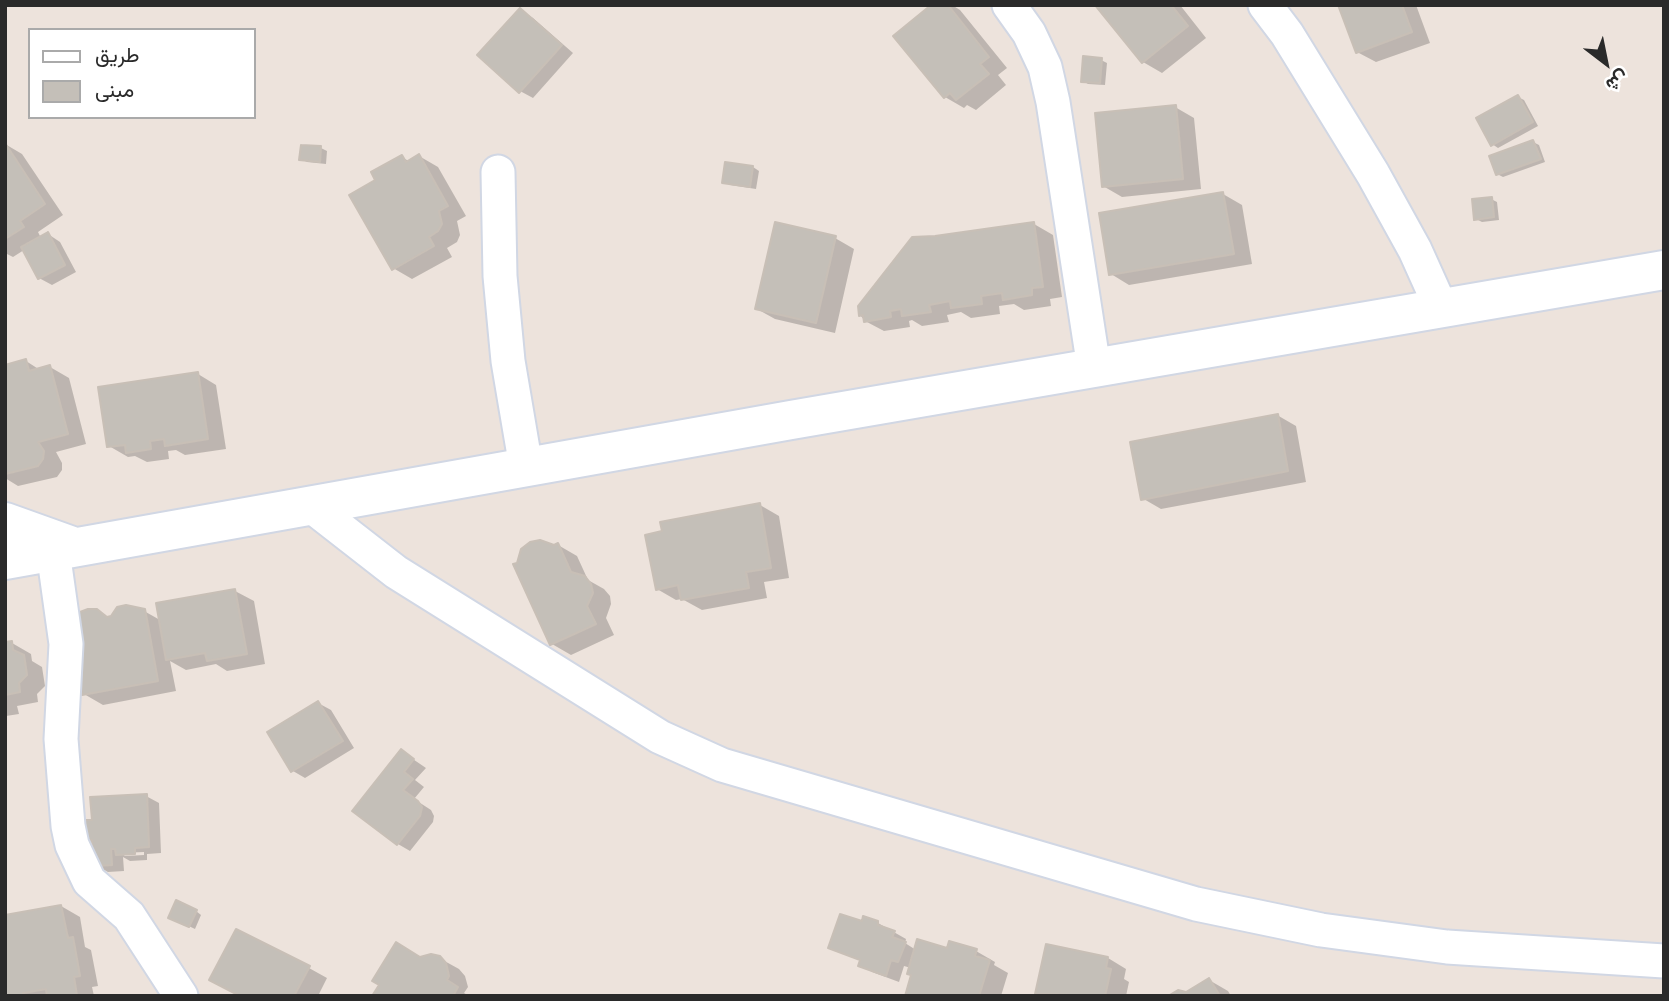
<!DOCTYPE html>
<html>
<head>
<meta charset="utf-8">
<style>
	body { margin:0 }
	#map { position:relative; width:1669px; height:1001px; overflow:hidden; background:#ede3dc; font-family:"DM Sans",Vazirmatn,sans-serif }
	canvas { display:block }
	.frame { position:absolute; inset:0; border:7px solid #2a2a2a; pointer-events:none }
	.legend { position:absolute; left:28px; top:28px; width:228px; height:91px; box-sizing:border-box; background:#fff; border:2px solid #aaa; margin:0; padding:9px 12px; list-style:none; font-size:21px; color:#2a2a2a }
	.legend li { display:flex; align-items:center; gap:14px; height:35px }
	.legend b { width:35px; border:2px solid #aaa }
	.north { position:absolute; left:1571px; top:28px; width:70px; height:70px; -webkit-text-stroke:5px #fff; paint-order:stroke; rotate:148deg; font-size:19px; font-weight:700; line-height:28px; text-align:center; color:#2a2a2a }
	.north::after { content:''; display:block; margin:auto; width:24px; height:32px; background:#2a2a2a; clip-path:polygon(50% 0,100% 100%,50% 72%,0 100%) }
</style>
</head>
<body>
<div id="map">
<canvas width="1669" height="1001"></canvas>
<div class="frame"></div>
<ul class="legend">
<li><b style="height:9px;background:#fff"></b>طريق</li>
<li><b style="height:19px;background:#c4bfb8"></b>مبنى</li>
</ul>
<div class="north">ش</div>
</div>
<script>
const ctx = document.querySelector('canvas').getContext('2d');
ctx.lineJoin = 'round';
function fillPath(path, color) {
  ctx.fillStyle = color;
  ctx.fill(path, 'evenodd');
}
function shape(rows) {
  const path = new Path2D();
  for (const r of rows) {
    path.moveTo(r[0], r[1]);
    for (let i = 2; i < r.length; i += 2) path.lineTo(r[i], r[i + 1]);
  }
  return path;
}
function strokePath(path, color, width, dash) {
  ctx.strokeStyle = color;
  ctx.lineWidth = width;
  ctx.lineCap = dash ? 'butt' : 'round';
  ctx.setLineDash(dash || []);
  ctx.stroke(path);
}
fillPath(shape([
	[933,5,952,5,960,10,1007,68,998,75,1006,85,976,110,967,105,964,108,945,97,896,36],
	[1097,5,1180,5,1206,38,1162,73,1143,62],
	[1340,5,1416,5,1430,43,1376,62,1357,52],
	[520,10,533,18,573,53,533,98,520,91],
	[1101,60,1107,63,1105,85,1088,84,1083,81],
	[1518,97,1524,100,1538,126,1498,148,1492,144],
	[1175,107,1194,118,1201,189,1122,197,1103,186],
	[1533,142,1539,145,1545,162,1503,177,1497,174],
	[5,144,22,154,63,215,38,232,41,238,48,234,60,242,76,272,52,285,39,278,24,250,13,257,5,253],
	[321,148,327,151,326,164,307,162,301,159],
	[419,156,438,167,466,216,457,221,460,235,457,242,447,248,452,257,412,279,393,268,377,180,402,157,410,162],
	[726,164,753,167,759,171,756,189,730,185,724,182],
	[1223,194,1242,205,1252,264,1129,285,1111,274],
	[1491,199,1497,202,1499,220,1482,222,1476,219],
	[1034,224,1053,235,1062,297,1050,299,1051,306,1024,310,1014,304,999,306,1000,314,971,318,961,312,947,315,949,322,922,326,912,320,909,321,910,327,884,331,865,321,860,315,935,238],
	[835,238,854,249,835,333,775,319,757,309],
	[26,361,40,370,50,367,69,378,86,444,56,452,62,463,62,470,57,477,18,486,5,478,5,367],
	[198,374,216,385,226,449,185,455,176,450,168,451,169,459,147,462,135,456,128,457,109,446],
	[1277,415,1296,426,1306,482,1161,509,1142,498],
	[760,505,779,516,789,578,764,582,767,598,702,610,682,599,676,600,657,589,664,532],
	[558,545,577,556,588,580,604,589,610,596,611,604,606,618,614,635,571,655,552,644,515,565],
	[235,591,254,601,265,664,227,671,216,664,186,670,170,661,176,691,103,705,84,694,96,611,109,618,144,611,160,620],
	[12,643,31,654,32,661,42,667,45,686,37,694,38,702,17,706,19,714,6,716,5,644],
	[318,703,331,710,354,748,305,778,293,771],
	[401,751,426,768,415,780,424,787,414,799,431,810,434,816,433,822,410,851,398,844],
	[146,796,159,803,161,853,147,854,147,860,130,861,123,857,124,871,108,872,95,865,94,844,86,839,94,822],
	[144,852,144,855,125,856,121,853],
	[61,906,80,917,85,947,91,950,98,986,92,987,94,996,5,996],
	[196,911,201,915,195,929,176,920],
	[863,923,878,923,906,939,905,943,916,950,976,951,995,962,994,965,1008,973,1001,996,906,996,913,975,911,968,904,966,899,982,872,972,860,965,861,961,830,947],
	[439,958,459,969,465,976,468,987,464,993,469,996,374,996],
	[1108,958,1126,969,1124,979,1129,982,1126,996,1042,996,1037,993],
	[309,968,327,978,318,996,241,996],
	[1209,980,1228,991,1231,996,1172,996,1186,994]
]), '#0003');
const building = shape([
	[931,5,948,5,989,57,980,64,989,74,956,100,950,93,944,98,893,36,931,5],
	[1095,5,1171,5,1188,26,1142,63,1095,5],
	[1338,5,1402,5,1412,32,1356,53,1338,5],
	[520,8,562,45,519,93,477,55,520,8],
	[1083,56,1102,58,1100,83,1081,82,1083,56],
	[1518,95,1533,122,1491,146,1476,118,1518,95],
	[1176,105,1183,179,1102,187,1095,113,1176,105],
	[1533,140,1541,159,1496,175,1489,156,1533,140],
	[5,143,45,204,20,221,24,227,5,239,5,143],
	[301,145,321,146,320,162,299,160,301,145],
	[419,154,448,206,439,211,442,224,438,231,429,237,434,246,392,270,349,195,375,180,371,172,402,155,406,162,419,154],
	[725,162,753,166,750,187,722,183,725,162],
	[1223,192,1234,254,1109,275,1099,213,1223,192],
	[1492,197,1494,217,1474,220,1472,199,1492,197],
	[775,222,836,236,816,323,755,309,775,222],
	[1034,222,1043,287,1032,288,1032,295,1003,300,1002,293,981,296,982,304,951,308,950,301,929,305,931,312,902,316,901,309,890,311,891,317,864,322,863,315,859,316,858,306,912,237,935,236,1034,222],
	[48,232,65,265,38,279,21,247,48,232],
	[26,359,29,371,50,365,68,434,38,442,44,451,43,459,38,466,5,474,5,365,26,359],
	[198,372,208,439,165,446,164,439,150,441,151,449,126,453,125,445,107,447,98,387,198,372],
	[1278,414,1288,471,1141,500,1130,442,1278,414],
	[760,503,771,568,746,572,749,588,681,600,678,585,656,590,645,535,662,531,660,522,760,503],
	[540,540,554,545,558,543,571,572,585,576,591,584,593,593,587,606,596,624,550,645,513,564,517,563,521,549,530,542,540,540],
	[235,589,247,654,207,661,205,653,166,660,156,603,235,589],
	[126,605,145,609,158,681,82,695,73,643,74,618,80,612,88,609,97,609,107,617,111,616,117,607,126,605],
	[12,641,13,650,24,655,27,675,19,683,20,692,5,695,5,642,12,641],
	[318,701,343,741,291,772,267,732,318,701],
	[401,749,414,759,404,772,413,779,403,790,418,801,422,807,420,816,397,845,352,811,401,749],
	[147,794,149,847,135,848,135,854,116,855,115,849,111,849,112,865,93,866,92,840,85,840,84,820,92,820,90,797,147,794],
	[176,900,197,910,189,927,168,918,176,900],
	[61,905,68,938,73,937,80,976,74,977,77,996,47,996,46,989,23,993,24,996,5,996,5,915,61,905],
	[840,914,862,921,863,916,878,921,878,925,895,931,892,937,906,942,898,962,891,960,886,976,858,966,860,960,828,948,840,914],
	[236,929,310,966,294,996,240,996,209,980,236,929],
	[917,939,947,948,949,941,977,949,975,956,990,960,979,996,905,996,911,975,907,974,917,939],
	[396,942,420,957,431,954,440,956,446,963,449,976,447,980,458,987,453,996,372,996,379,985,372,981,396,942],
	[1046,944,1108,957,1106,968,1111,969,1105,996,1035,994,1046,944],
	[1209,978,1220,996,1168,996,1178,990,1186,992,1209,978]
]);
fillPath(building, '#c4bfb8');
strokePath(building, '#c8bfb6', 2);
const minor = shape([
	[1009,5,1029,33,1045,67,1053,102,1094,368],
	[1265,5,1287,34,1373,174,1415,250,1442,310],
	[498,172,500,276,508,361,526,467],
	[310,505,396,572,660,737,722,765,1196,904,1321,930,1447,947,1664,961],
	[53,551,66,644,61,739,68,826,72,845,89,881,129,916,181,996]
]);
const tertiary = shape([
	[5,522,72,546],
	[5,560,791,420,1664,270]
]);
strokePath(minor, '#d1d7e4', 37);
strokePath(tertiary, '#d1d7e4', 42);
strokePath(minor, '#fff', 33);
strokePath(tertiary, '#fff', 38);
</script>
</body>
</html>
